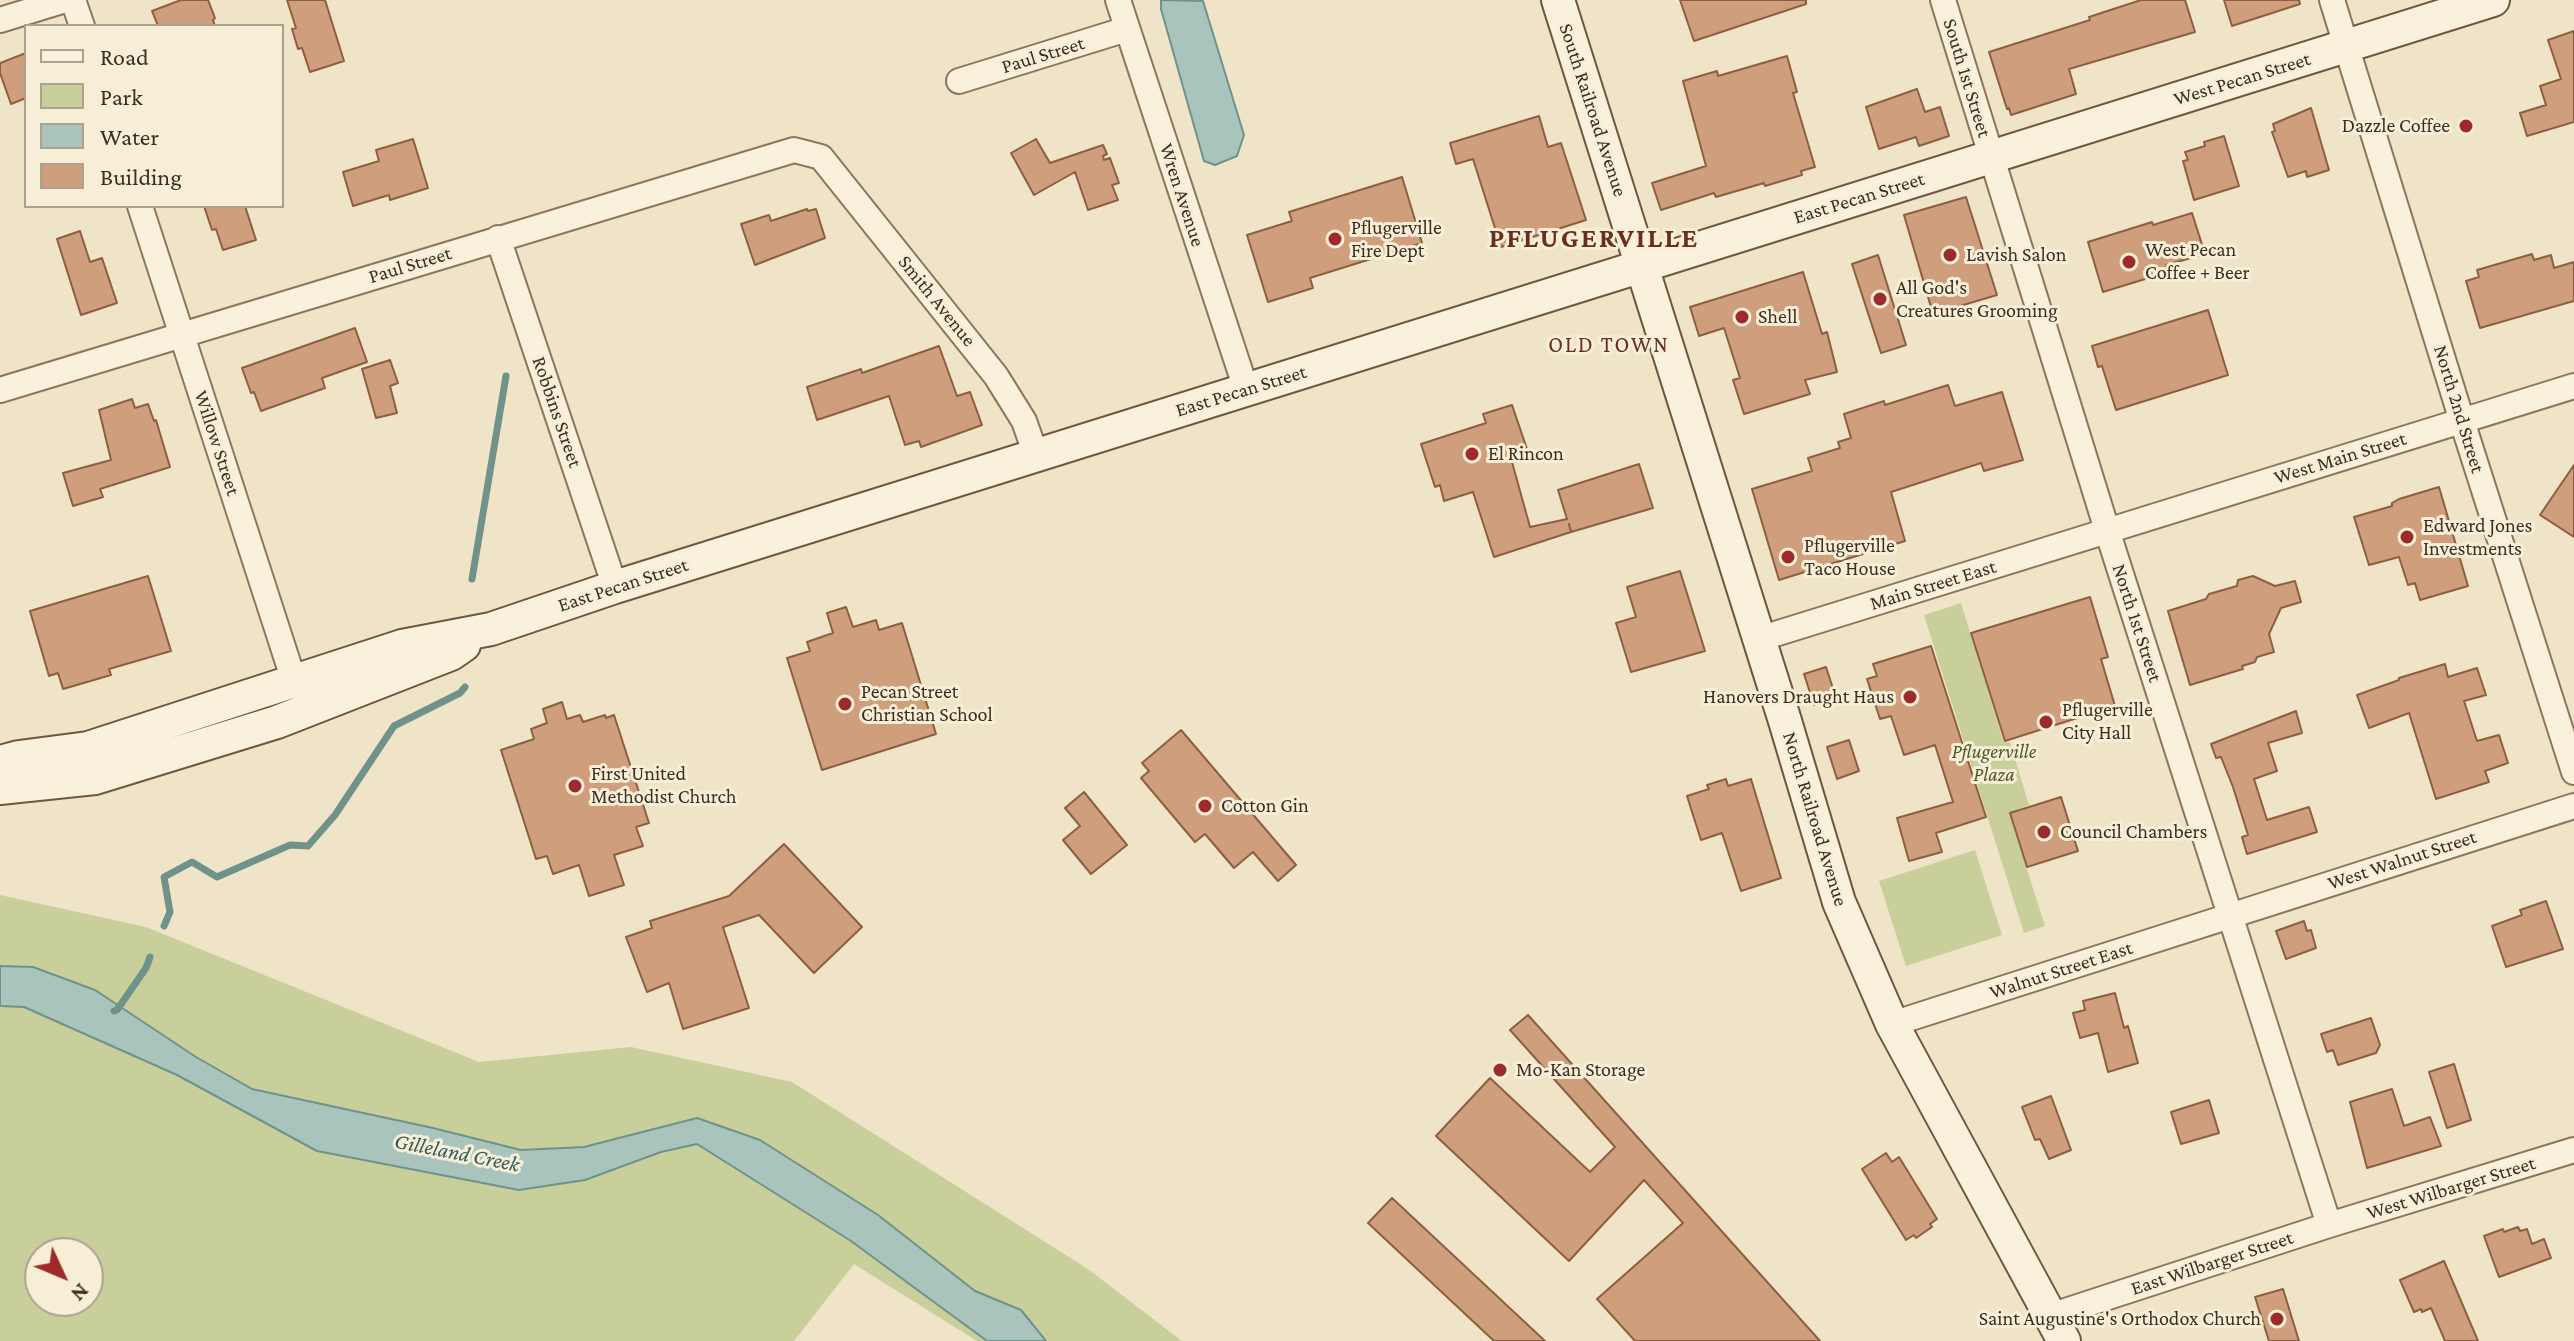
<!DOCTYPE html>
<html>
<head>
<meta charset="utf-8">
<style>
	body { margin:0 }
	#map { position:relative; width:2574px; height:1341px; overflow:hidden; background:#f0e4c8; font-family:"Crimson Pro",serif }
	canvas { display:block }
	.legend { position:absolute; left:24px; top:24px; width:260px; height:184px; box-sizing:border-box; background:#f7eed8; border:2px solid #ada18e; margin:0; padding:10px 14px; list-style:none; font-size:24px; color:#3d2e20 }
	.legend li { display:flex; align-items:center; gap:16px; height:40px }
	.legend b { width:40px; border:2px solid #ada18e }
	.north { position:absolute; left:24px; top:1237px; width:80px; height:80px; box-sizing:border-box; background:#f7eed8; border:2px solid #ada18e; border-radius:50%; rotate:134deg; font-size:22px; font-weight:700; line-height:32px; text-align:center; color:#3d2e20 }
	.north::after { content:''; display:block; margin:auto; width:28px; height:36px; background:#9e2a2b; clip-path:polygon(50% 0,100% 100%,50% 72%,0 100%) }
</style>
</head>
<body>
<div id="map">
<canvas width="2574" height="1341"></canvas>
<ul class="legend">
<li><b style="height:10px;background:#faf1dc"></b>Road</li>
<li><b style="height:22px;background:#c9cf9b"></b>Park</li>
<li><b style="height:22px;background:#a9c4bc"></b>Water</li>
<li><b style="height:22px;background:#cf9f7d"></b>Building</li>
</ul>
<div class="north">N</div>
</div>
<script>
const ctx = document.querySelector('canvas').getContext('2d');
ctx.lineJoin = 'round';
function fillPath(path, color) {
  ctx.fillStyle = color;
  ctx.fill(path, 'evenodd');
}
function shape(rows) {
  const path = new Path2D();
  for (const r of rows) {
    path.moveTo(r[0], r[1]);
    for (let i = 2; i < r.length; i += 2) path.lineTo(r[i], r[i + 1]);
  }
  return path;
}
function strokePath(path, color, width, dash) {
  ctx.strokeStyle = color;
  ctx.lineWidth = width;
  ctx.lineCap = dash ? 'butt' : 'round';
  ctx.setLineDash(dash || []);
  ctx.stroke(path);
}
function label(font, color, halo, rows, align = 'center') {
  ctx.font = font + ' "Crimson Pro",serif';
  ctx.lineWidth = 6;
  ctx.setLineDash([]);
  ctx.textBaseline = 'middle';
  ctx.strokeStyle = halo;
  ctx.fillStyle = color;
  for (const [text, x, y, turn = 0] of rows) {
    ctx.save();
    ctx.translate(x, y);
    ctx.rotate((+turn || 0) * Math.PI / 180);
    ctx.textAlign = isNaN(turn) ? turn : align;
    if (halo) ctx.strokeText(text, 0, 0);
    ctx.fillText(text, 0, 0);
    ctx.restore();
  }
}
fillPath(shape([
	[1961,603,2004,743,2010,742,2029,805,2009,813,2045,926,2024,933,1924,615],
	[1975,850,2002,935,1906,966,1879,881],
	[0,895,146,927,479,1062,631,1047,792,1082,1088,1269,1182,1341,977,1341,854,1264,794,1341,0,1341],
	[40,1253,88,1253,88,1301,40,1301]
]), '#c9cf9b');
const water = shape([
	[1161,0,1203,1,1244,135,1237,156,1215,165,1204,161,1161,9,1161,0],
	[0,966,33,967,95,990,196,1057,252,1089,433,1128,521,1150,584,1147,697,1118,760,1140,878,1215,975,1291,1021,1310,1046,1341,987,1341,851,1241,697,1144,661,1152,585,1180,519,1190,317,1151,177,1075,24,1007,0,1006,0,966]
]);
fillPath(water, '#a9c4bc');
strokePath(water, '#6f938a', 2);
strokePath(shape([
	[472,579,506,376],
	[164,926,170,912,164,877,192,862,217,877,290,845,308,846,335,815,394,726,460,693,465,687],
	[114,1011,117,1010,146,968,150,957]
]), '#6f938a', 7);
const building = shape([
	[181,0,208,0,215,18,213,20,215,26,158,26,152,11,181,0],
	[287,0,325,0,344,61,310,72,302,48,298,49,292,29,296,28,287,0],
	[1680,0,1806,0,1806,4,1694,41,1680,0],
	[2141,0,2185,0,2195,32,2069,69,2076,94,2011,115,2009,108,2007,109,1989,52,2090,20,2089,17,2141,0],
	[2224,0,2299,0,2300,4,2232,26,2224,0],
	[2574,31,2574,122,2527,136,2520,113,2546,105,2540,86,2561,79,2548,40,2574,31],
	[26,53,26,98,11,104,0,73,0,63,26,53],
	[1787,56,1797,92,1793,93,1815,167,1801,171,1802,175,1765,186,1764,183,1716,197,1714,193,1661,210,1652,183,1706,166,1683,81,1717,71,1718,76,1787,56],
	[1917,89,1925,112,1940,107,1949,136,1919,146,1916,137,1879,149,1866,107,1917,89],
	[2311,108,2329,170,2307,177,2306,171,2288,177,2272,132,2275,131,2273,124,2311,108],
	[1539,116,1548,147,1561,143,1586,220,1501,247,1473,159,1456,164,1450,143,1539,116],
	[2224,136,2239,186,2194,200,2183,161,2188,160,2185,152,2205,146,2204,142,2224,136],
	[413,139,428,188,390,200,389,195,353,206,343,172,379,161,376,150,413,139],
	[1036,139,1050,163,1103,145,1107,154,1103,156,1104,160,1110,158,1119,183,1112,185,1118,200,1088,210,1075,172,1034,195,1011,153,1036,139],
	[1402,177,1422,243,1310,278,1313,288,1268,302,1247,235,1292,221,1289,212,1402,177],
	[1966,197,1997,295,1933,314,1904,215,1966,197],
	[204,206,245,206,256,240,223,250,216,229,212,230,204,206],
	[807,209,808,211,816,209,825,238,755,265,741,224,769,215,771,221,807,209],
	[2192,213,2205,254,2166,265,2168,272,2103,292,2088,242,2152,222,2153,225,2192,213],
	[80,231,90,262,102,258,117,303,81,315,57,239,80,231],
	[2532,254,2534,260,2551,255,2554,268,2574,262,2574,301,2480,328,2466,281,2479,277,2477,270,2532,254],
	[1878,255,1906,345,1881,353,1852,264,1878,255],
	[1803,272,1822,334,1827,332,1837,372,1805,380,1810,394,1744,414,1733,380,1740,378,1724,328,1699,336,1690,307,1803,272],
	[2208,310,2228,375,2116,410,2102,366,2098,367,2092,346,2208,310],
	[355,328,367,362,322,378,325,388,261,411,254,392,251,393,242,368,355,328],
	[939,346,957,396,970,392,982,425,921,447,919,441,905,445,889,396,817,420,807,387,861,369,862,373,939,346],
	[390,360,398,383,390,386,397,413,376,418,362,369,390,360],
	[1948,385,1955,406,2002,392,2023,460,1984,471,1981,463,1891,492,1905,541,1779,580,1752,489,1812,471,1808,458,1840,448,1838,442,1851,438,1844,414,1884,401,1885,405,1948,385],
	[132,399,135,408,148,404,154,421,156,420,170,467,100,489,103,497,73,506,63,473,111,460,99,410,132,399],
	[1512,405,1527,449,1512,454,1514,462,1512,462,1530,527,1567,519,1558,490,1639,464,1653,508,1571,532,1569,524,1571,532,1494,557,1473,492,1444,501,1440,485,1435,487,1421,444,1486,423,1483,414,1512,405],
	[2574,465,2574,537,2540,515,2574,465],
	[2439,487,2468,586,2420,600,2415,583,2408,585,2399,557,2369,565,2354,517,2392,506,2392,503,2399,499,2439,487],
	[1680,571,1705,651,1631,672,1616,623,1636,617,1627,587,1680,571],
	[148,576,171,651,109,669,111,675,63,689,58,673,49,676,30,611,148,576],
	[2253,576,2275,586,2295,581,2301,602,2281,608,2269,634,2274,652,2257,657,2255,662,2242,666,2243,669,2190,685,2168,611,2206,599,2209,594,2237,586,2238,580,2253,576],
	[2090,597,2108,657,2101,659,2115,706,2005,741,1971,633,2090,597],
	[846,607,853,627,876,620,879,630,902,623,936,734,822,770,787,658,810,651,807,642,833,633,827,613,846,607],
	[1931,646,1986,817,1936,833,1942,852,1909,861,1897,818,1953,802,1935,745,1904,755,1891,716,1880,719,1867,679,1877,676,1873,664,1931,646],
	[2445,664,2448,677,2477,668,2486,695,2464,701,2477,741,2499,735,2508,763,2485,771,2489,782,2436,799,2409,713,2369,728,2357,695,2399,680,2399,678,2445,664],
	[1826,667,1836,698,1814,705,1804,674,1826,667],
	[562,702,567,719,580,715,583,722,605,715,606,718,614,715,649,823,636,827,643,846,614,855,624,885,589,896,579,865,553,874,547,856,536,859,501,750,534,739,531,729,547,723,543,709,562,702],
	[2296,711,2302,733,2268,743,2277,771,2254,779,2267,820,2309,807,2317,832,2247,854,2242,837,2248,835,2233,787,2221,757,2216,758,2211,744,2296,711],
	[1181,730,1296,865,1278,881,1253,852,1234,868,1205,834,1195,842,1141,778,1149,771,1142,763,1181,730],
	[1849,740,1859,771,1837,779,1827,747,1849,740],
	[1726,779,1728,786,1751,779,1781,878,1741,891,1722,833,1701,840,1687,796,1709,789,1707,785,1726,779],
	[1084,792,1127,845,1091,874,1063,840,1080,826,1065,808,1084,792],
	[2061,797,2078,851,2027,867,2010,813,2061,797],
	[784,844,862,927,814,973,759,915,723,927,749,1008,683,1029,669,983,647,992,626,937,652,928,650,921,729,896,784,844],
	[2546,901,2563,949,2506,967,2492,926,2522,915,2520,910,2546,901],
	[2304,921,2307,931,2311,930,2316,948,2286,959,2276,931,2304,921],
	[2115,993,2124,1028,2128,1026,2138,1063,2108,1072,2098,1033,2080,1038,2073,1013,2085,1010,2083,1001,2115,993],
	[1528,1015,1820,1341,1635,1341,1597,1299,1683,1223,1644,1180,1569,1261,1436,1136,1490,1078,1590,1172,1615,1147,1510,1030,1528,1015],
	[2371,1018,2380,1045,2376,1053,2338,1065,2333,1050,2327,1052,2321,1034,2371,1018],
	[2454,1064,2471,1120,2447,1128,2429,1072,2454,1064],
	[2392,1089,2404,1126,2430,1117,2441,1146,2367,1168,2350,1102,2392,1089],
	[2051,1096,2071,1150,2049,1159,2040,1139,2035,1140,2022,1107,2051,1096],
	[2209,1100,2219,1133,2181,1144,2171,1112,2209,1100],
	[1886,1153,1892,1162,1899,1157,1937,1219,1930,1224,1932,1227,1916,1238,1914,1235,1906,1240,1862,1169,1886,1153],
	[1392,1198,1545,1341,1494,1341,1368,1223,1392,1198],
	[2518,1227,2520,1231,2527,1229,2532,1244,2544,1239,2551,1258,2499,1277,2484,1236,2503,1229,2504,1232,2518,1227],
	[2444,1261,2478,1341,2445,1341,2431,1308,2422,1312,2421,1309,2414,1312,2400,1280,2444,1261],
	[2283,1289,2299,1341,2269,1341,2255,1297,2283,1289]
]);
fillPath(building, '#cf9f7d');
strokePath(building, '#8d5f41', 2);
const street = shape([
	[73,0,82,26],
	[1118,0,1246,389],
	[1943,0,2107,530,2329,1225],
	[2332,0,2462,421,2574,772],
	[0,20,65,0],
	[959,81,1127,29],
	[140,206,294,681],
	[498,238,615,587],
	[0,390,794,150,821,157,996,376,1024,421,1036,455],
	[1759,639,2574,386],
	[1892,1024,2574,806],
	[2050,1316,2329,1225,2574,1150]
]);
const secondary = shape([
	[1558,0,1785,721,1839,902,1892,1024,2064,1341],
	[0,762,19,757,88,748,402,646,491,629,615,587,2493,0],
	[0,788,95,778,277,722,451,654,464,645]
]);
strokePath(street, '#8d765c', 28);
strokePath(secondary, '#6f573f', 36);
strokePath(street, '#faf1dc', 24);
strokePath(secondary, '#faf1dc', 32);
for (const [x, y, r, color] of [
	[2466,126,8,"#9e2a2b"],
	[1335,239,8,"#9e2a2b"],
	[1950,255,8,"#9e2a2b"],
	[2129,262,8,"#9e2a2b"],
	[1880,299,8,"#9e2a2b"],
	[1742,317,8,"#9e2a2b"],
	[1472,454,8,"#9e2a2b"],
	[2407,537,8,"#9e2a2b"],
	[1788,557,8,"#9e2a2b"],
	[1910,697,8,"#9e2a2b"],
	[845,704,8,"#9e2a2b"],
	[2046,722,8,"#9e2a2b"],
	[575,786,8,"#9e2a2b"],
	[1205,806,8,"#9e2a2b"],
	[2044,832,8,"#9e2a2b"],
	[1500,1070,8,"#9e2a2b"],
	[2277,1319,8,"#9e2a2b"]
]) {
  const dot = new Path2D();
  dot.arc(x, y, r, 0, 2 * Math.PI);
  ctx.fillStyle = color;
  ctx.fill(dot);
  strokePath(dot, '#f7eed8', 3);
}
label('20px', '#3d2e20', '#f7eed8', [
	["Paul Street",1043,55,-17],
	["South 1st Street",1967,78,73],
	["West Pecan Street",2242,79,-17],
	["South Railroad Avenue",1593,110,72],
	["Wren Avenue",1182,195,72],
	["East Pecan Street",1859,198,-17],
	["Paul Street",410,265,-17],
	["Smith Avenue",937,301,51],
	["East Pecan Street",1241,391,-17],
	["North 2nd Street",2459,409,73],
	["Robbins Street",557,412,71],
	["Willow Street",217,443,72],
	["West Main Street",2340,458,-17],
	["East Pecan Street",623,585,-18],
	["Main Street East",1933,585,-17],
	["North 1st Street",2137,623,72],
	["North Railroad Avenue",1815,819,73],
	["West Walnut Street",2402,860,-18],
	["Walnut Street East",2061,970,-18],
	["West Wilbarger Street",2451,1188,-17],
	["East Wilbarger Street",2212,1263,-18]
]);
label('20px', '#3d2e20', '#f7eed8', [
	["Dazzle Coffee",2450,126,"right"],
	["Pflugerville",1351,228],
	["Fire Dept",1351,251],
	["West Pecan",2145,250],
	["Coffee + Beer",2145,273],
	["Lavish Salon",1966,255],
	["All God's",1896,288],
	["Creatures Grooming",1896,311],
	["Shell",1758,317],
	["El Rincon",1488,454],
	["Edward Jones",2423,526],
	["Investments",2423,549],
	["Pflugerville",1804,546],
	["Taco House",1804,569],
	["Pecan Street",861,692],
	["Christian School",861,715],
	["Hanovers Draught Haus",1894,697,"right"],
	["Pflugerville",2062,710],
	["City Hall",2062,733],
	["First United",591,774],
	["Methodist Church",591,797],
	["Cotton Gin",1221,806],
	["Council Chambers",2060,832],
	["Mo-Kan Storage",1516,1070],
	["Saint Augustine's Orthodox Church",2261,1319,"right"]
], 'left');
label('italic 20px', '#4d5a26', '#f7eed8', [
	["Pflugerville",1994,752],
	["Plaza",1994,775]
]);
ctx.letterSpacing = '2px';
label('22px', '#6b2e1e', '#f7eed8', [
	["OLD TOWN",1609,345]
]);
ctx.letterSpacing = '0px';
label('italic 22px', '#2f5d5a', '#f7eed8', [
	["Gilleland Creek",457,1153,11]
]);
ctx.letterSpacing = '2px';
label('bold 28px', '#6b2e1e', '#f7eed8', [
	["PFLUGERVILLE",1594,238]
]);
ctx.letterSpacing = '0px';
</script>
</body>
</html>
